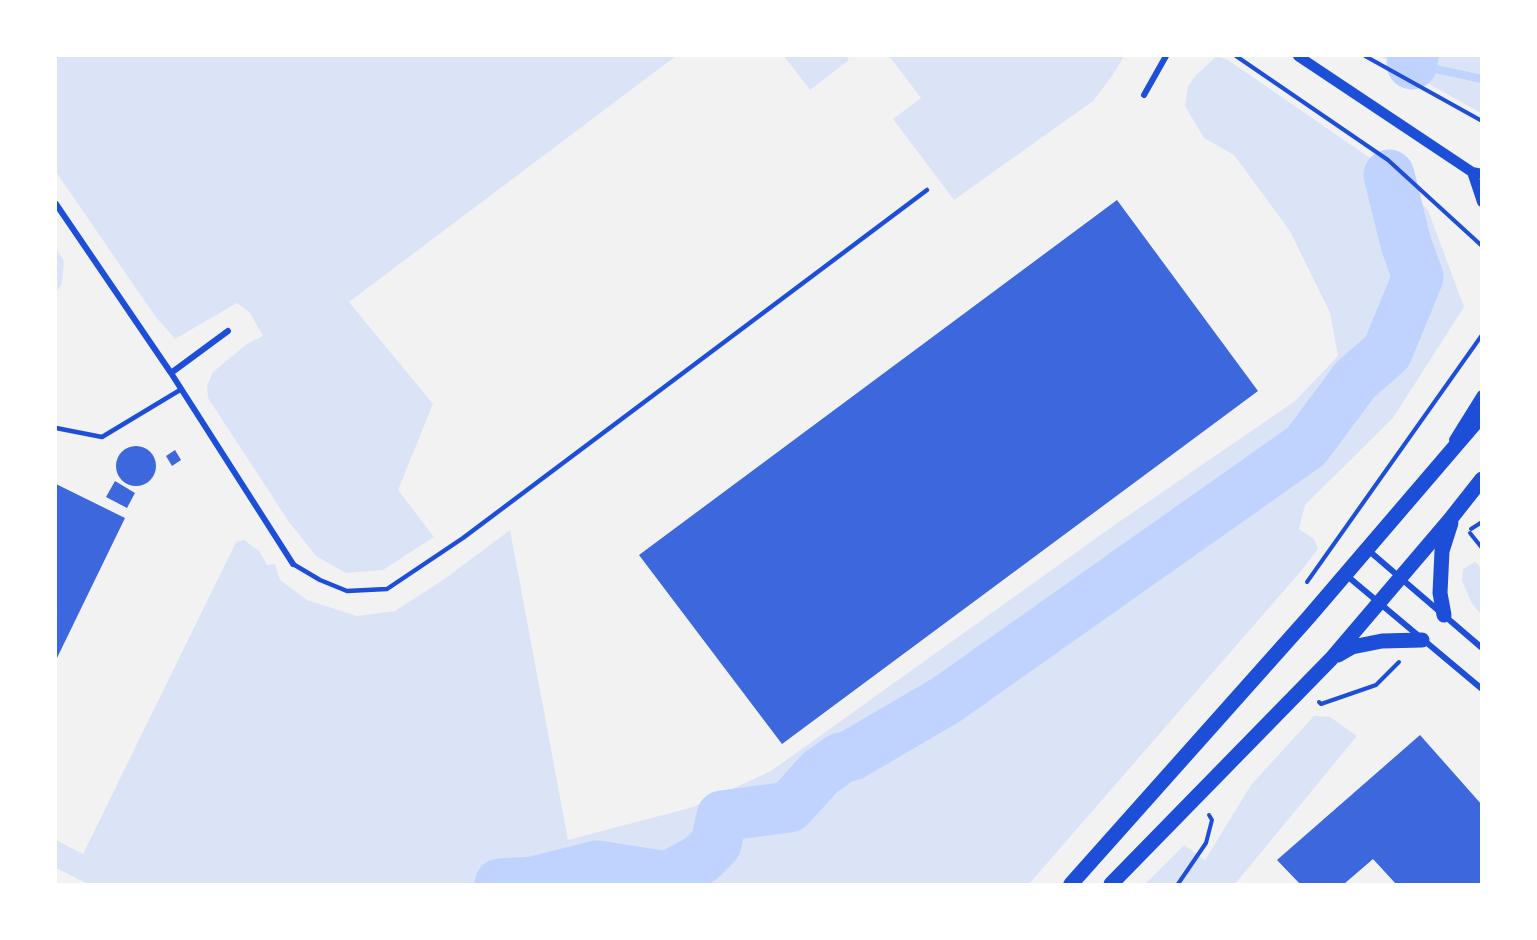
<!DOCTYPE html>
<html>
<head>
<meta charset="utf-8">
<style>
	body { margin:0 }
	#map { position:relative; width:1537px; height:940px; overflow:hidden; background:#f2f2f2; font-family:"Zilla Slab",serif }
	canvas { display:block }
	.frame { position:absolute; inset:0; border:57px solid #fff; pointer-events:none }
</style>
</head>
<body>
<div id="map">
<canvas width="1537" height="940"></canvas>
<div class="frame"></div>
</div>
<script>
const ctx = document.querySelector('canvas').getContext('2d');
ctx.lineJoin = 'round';
function fillPath(path, color) {
  ctx.fillStyle = color;
  ctx.fill(path, 'evenodd');
}
function shape(rows) {
  const path = new Path2D();
  for (const r of rows) {
    if (r.length === 3) {
      path.moveTo(r[0] + r[2], r[1]);
      path.arc(r[0], r[1], r[2], 0, 2 * Math.PI);
      continue;
    }
    path.moveTo(r[0], r[1]);
    for (let i = 2; i < r.length; i += 2) path.lineTo(r[i], r[i + 1]);
  }
  return path;
}
function strokePath(path, color, width, dash) {
  ctx.strokeStyle = color;
  ctx.lineWidth = width;
  ctx.lineCap = dash ? 'butt' : 'round';
  ctx.setLineDash(dash || []);
  ctx.stroke(path);
}
fillPath(shape([
	[56,56,676,56,349,302,433,404,398,490,434,537,383,570,346,573,316,556,289,522,208,398,207,386,213,372,248,343,263,336,250,313,237,303,175,339,155,316,56,172],
	[784,56,846,56,849,60,810,90],
	[889,56,1124,56,1112,76,1093,101,954,200,893,119,921,98],
	[1217,56,1228,60,1373,160,1428,210,1464,307,1393,418,1305,505,1299,529,1314,539,1318,549,1301,571,1029,884,88,884,56,868,56,840,83,854,236,542,244,540,259,551,267,565,275,564,280,580,307,600,357,616,395,611,443,580,510,530,568,840,693,807,771,771,1113,526,1295,401,1338,356,1330,313,1290,231,1234,155,1204,138,1185,106,1188,86,1196,75],
	[1380,56,1481,56,1481,113,1420,79],
	[56,248,64,261,62,284,56,292],
	[1475,562,1481,568,1481,614,1472,604,1462,581,1463,569],
	[1314,716,1330,717,1357,736,1235,884,1145,884,1184,845,1205,860,1251,785]
]), '#dbe4f7');
strokePath(shape([
	[1412,64,1482,79]
]), '#bfd3fe', 8);
strokePath(shape([
	[1412,64,1413,56],
	[500,884,533,882,597,866,668,877,701,859,716,844,722,816,789,807,821,772,841,758,852,755,946,700,1306,446,1355,380,1387,352,1418,277,1406,244,1389,175]
]), '#bfd3fe', 51);
fillPath(shape([
	[1117,200,1258,391,782,744,639,555],
	[136,466,20],
	[175,450,181,460,172,466,166,456],
	[115,481,135,493,127,508,106,497],
	[56,484,125,518,56,660],
	[1420,735,1482,805,1482,884,1396,884,1373,859,1344,884,1300,884,1277,860]
]), '#3d67dc');
strokePath(shape([
	[1236,56,1388,160,1482,246],
	[1365,56,1482,121],
	[1471,529,1482,522],
	[1470,533,1482,548],
	[1307,582,1482,335],
	[1319,702,1321,704,1376,685,1399,662],
	[1178,884,1206,843,1212,820,1209,815]
]), '#1d4ed8', 4);
strokePath(shape([
	[56,428,102,437,180,390],
	[293,564,320,580,347,591,387,589,463,538,927,190]
]), '#1d4ed8', 4.5);
strokePath(shape([
	[1144,95,1166,56],
	[56,204,171,373,293,564],
	[171,373,228,331],
	[1368,550,1482,648],
	[1346,575,1482,689]
]), '#1d4ed8', 6);
strokePath(shape([
	[1298,56,1472,172,1482,174],
	[1472,172,1482,202],
	[1454,440,1482,395]
]), '#1d4ed8', 10);
strokePath(shape([
	[1444,615,1440,593,1442,551,1451,523],
	[1338,655,1352,647,1382,641,1422,640],
	[1071,884,1308,618,1482,415],
	[1111,884,1331,659,1452,517,1482,479]
]), '#1d4ed8', 15);
</script>
</body>
</html>
